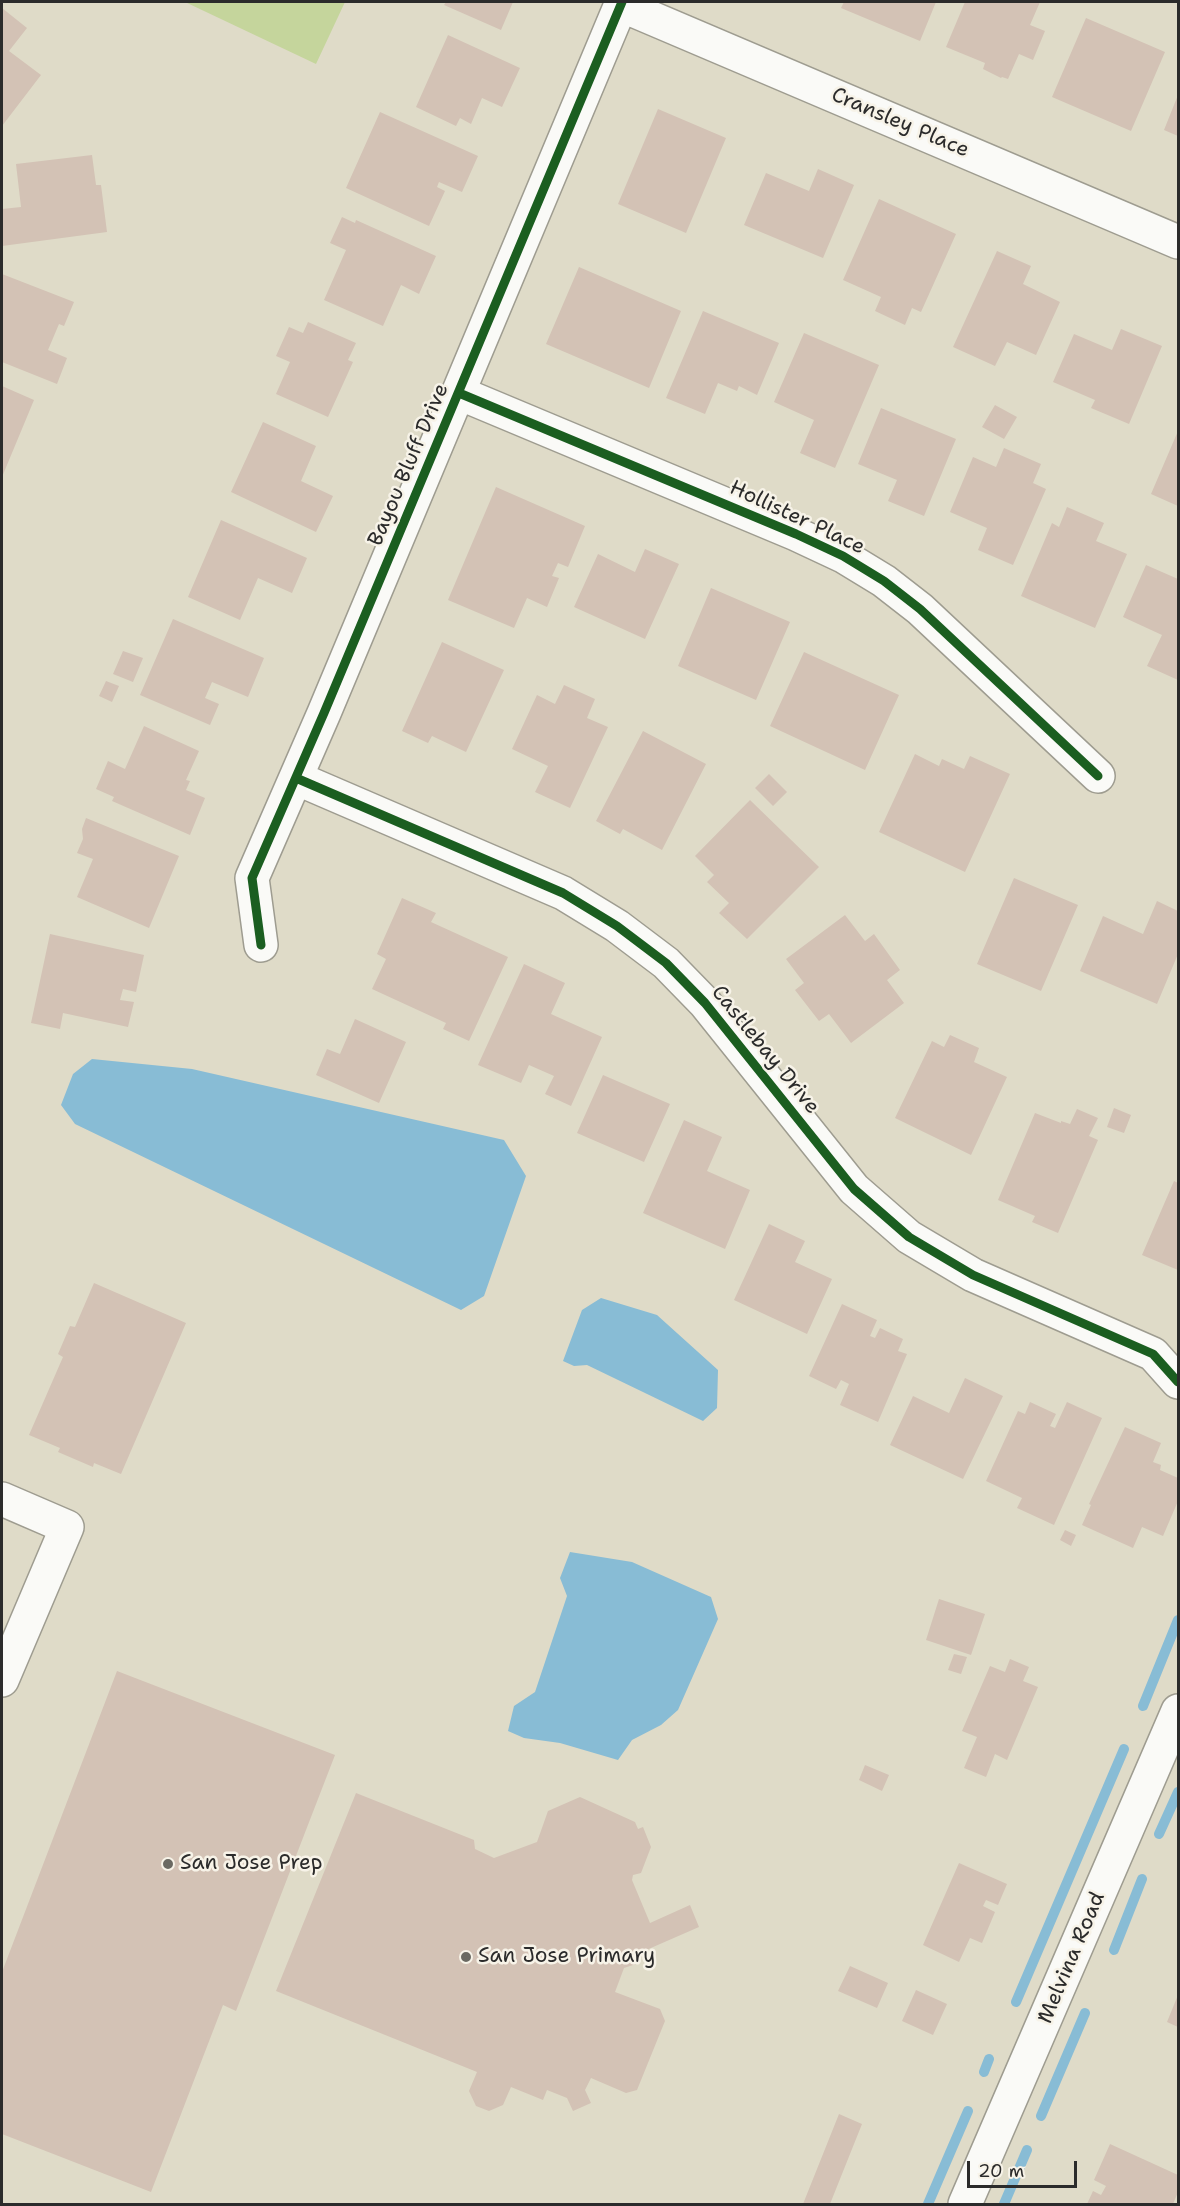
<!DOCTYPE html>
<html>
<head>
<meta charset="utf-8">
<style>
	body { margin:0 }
	#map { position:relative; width:1180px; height:2206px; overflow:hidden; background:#dfdbc8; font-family:"Shantell Sans",sans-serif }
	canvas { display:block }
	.frame { position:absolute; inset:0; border:3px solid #2b2b2b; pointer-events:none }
	.scale { position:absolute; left:967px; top:2161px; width:110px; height:27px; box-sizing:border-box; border:3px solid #2b2b2b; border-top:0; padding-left:8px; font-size:18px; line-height:21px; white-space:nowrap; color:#2b2b2b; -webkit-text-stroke:4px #f7f3e8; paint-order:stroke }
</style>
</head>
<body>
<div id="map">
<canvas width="1180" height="2206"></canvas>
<div class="frame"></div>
<div class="scale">20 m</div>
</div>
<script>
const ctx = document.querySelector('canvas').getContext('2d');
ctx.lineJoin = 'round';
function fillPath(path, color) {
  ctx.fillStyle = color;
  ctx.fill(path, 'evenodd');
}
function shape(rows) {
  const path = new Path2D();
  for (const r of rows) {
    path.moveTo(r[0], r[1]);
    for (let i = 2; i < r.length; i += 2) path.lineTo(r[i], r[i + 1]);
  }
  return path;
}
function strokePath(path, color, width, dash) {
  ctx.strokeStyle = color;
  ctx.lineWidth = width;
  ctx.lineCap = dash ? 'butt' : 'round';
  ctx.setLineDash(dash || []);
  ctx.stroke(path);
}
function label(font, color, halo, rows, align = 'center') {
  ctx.font = font + ' "Shantell Sans",sans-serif';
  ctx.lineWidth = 5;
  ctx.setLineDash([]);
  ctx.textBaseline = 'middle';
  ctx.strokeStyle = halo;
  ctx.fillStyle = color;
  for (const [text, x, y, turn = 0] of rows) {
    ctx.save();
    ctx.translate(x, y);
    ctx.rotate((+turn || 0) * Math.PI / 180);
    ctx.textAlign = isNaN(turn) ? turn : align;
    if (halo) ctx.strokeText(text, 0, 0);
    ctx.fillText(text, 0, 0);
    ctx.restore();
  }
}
fillPath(shape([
	[185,2,345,2,316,64]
]), '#c5d59c');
fillPath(shape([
	[92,1059,192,1069,504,1140,526,1176,484,1296,461,1310,75,1124,61,1105,73,1074],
	[601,1298,657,1315,718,1370,717,1408,703,1421,587,1365,574,1366,563,1361,582,1310],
	[570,1552,632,1562,711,1597,718,1619,678,1710,661,1725,632,1740,618,1760,560,1743,524,1738,508,1731,514,1706,535,1692,567,1596,560,1578]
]), '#88bcd5');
strokePath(shape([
	[1143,1706,1178,1620],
	[1159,1834,1178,1792],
	[1114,1950,1142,1879],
	[1016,2002,1124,1749],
	[984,2072,989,2059],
	[1041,2116,1085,2013],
	[928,2204,968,2111],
	[1004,2204,1027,2150]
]), '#88bcd5', 10);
fillPath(shape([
	[446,2,513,2,501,30,444,5],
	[844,2,936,2,920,41,841,8],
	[965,2,1040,2,1030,25,1045,31,1033,60,1019,54,1008,79,1002,77,1001,78,983,69,985,63,946,47],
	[2,8,27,28,9,51,41,75,2,126],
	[1086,18,1165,52,1131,131,1052,97],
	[448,35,520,68,502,107,482,98,471,124,460,118,456,126,416,107],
	[1178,95,1178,136,1164,130],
	[658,109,726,138,686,233,618,204],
	[380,112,478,156,462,192,439,182,437,187,445,191,429,226,346,188],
	[92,155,96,185,101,185,107,232,2,246,2,209,21,207,16,164],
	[818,169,854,185,823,258,744,225,766,173,809,191],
	[879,199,956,234,921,312,912,308,905,325,875,311,881,297,843,280],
	[342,217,355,223,356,220,436,256,419,294,401,285,383,326,324,300,346,250,330,243],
	[997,251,1031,266,1023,284,1060,302,1036,355,1007,342,995,366,953,347],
	[579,267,681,311,649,388,546,344],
	[2,274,74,302,64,326,59,324,48,350,67,358,57,384,2,362],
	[703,311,779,343,757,395,739,386,737,391,718,383,705,414,666,398],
	[308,322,356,343,348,360,353,362,328,417,276,394,290,362,276,356,289,327,303,333],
	[1121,329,1162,346,1129,424,1091,408,1095,400,1053,382,1074,334,1112,350],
	[804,333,879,365,835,468,800,453,814,420,774,402],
	[2,386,34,400,2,477],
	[995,405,1017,417,1004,439,982,427],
	[881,408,956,439,924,516,888,501,897,480,858,464],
	[263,422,316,446,301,481,333,496,316,532,231,492],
	[1178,431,1178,506,1151,494],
	[1004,448,1041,464,1033,483,1046,489,1013,565,978,550,987,528,950,512,973,457,996,467],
	[496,487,585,526,568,567,558,563,552,576,559,578,547,607,527,598,514,628,448,600],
	[1067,507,1104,523,1096,541,1127,554,1095,628,1021,596,1052,523,1059,527],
	[221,520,307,558,292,593,258,578,240,620,188,597],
	[645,549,679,564,645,639,574,607,598,554,635,572],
	[1146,565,1178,579,1178,680,1147,666,1162,635,1123,617],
	[711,588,790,622,756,700,678,666],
	[173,619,264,658,248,697,212,682,205,698,219,704,210,725,140,695],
	[442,642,504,670,466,752,432,736,428,743,402,731],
	[123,651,143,658,133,682,113,674],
	[804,652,899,695,865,770,770,726],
	[106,681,119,686,112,702,99,696],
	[564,685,595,699,587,718,608,727,570,808,535,792,548,766,512,749,537,695,555,704],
	[144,726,199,751,186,780,190,781,186,790,205,798,190,835,112,801,114,797,96,789,108,761,125,769],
	[643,731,706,764,662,850,623,829,620,834,596,821],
	[915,754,939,766,942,759,964,769,970,756,1010,774,965,872,879,832],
	[769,774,787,792,773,806,755,788],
	[750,800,819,867,747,939,719,913,729,903,707,882,714,875,695,856],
	[86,818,179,856,149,928,77,897,93,859,77,853,83,839,82,829],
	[1014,878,1078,905,1041,991,977,964],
	[402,898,436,913,431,922,508,957,469,1041,443,1029,446,1023,372,989,386,959,377,954],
	[1157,901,1178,911,1178,954,1157,1004,1080,971,1103,916,1143,934],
	[845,915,865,941,874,934,900,970,887,980,904,1003,851,1043,829,1014,819,1021,795,990,804,983,786,959],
	[50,934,144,955,136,992,123,989,120,1000,134,1002,128,1027,63,1013,60,1029,31,1023],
	[524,964,565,983,551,1014,602,1037,571,1106,545,1094,554,1076,529,1065,521,1083,478,1065],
	[355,1019,406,1042,379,1103,316,1075,327,1049,340,1054],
	[950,1035,979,1048,974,1062,1007,1077,971,1155,895,1118,932,1041,944,1047],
	[603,1075,670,1104,644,1162,577,1133],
	[1114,1108,1131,1115,1124,1133,1107,1127],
	[1077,1109,1098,1118,1089,1136,1098,1140,1058,1233,1032,1222,1035,1216,998,1200,1035,1113,1061,1123,1061,1121,1070,1124],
	[684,1120,722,1137,707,1171,750,1190,725,1249,643,1213],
	[1174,1181,1178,1183,1178,1270,1142,1255],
	[769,1224,805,1241,795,1262,832,1279,807,1334,734,1300],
	[94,1283,186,1323,121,1474,94,1463,93,1467,58,1452,60,1448,29,1435,63,1357,58,1354,70,1326,75,1327],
	[842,1304,877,1320,870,1336,875,1338,880,1328,903,1339,898,1351,907,1354,878,1422,840,1405,849,1384,841,1380,836,1389,809,1376],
	[965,1378,1003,1396,963,1479,890,1445,913,1396,949,1413],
	[1030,1402,1056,1414,1050,1426,1055,1428,1067,1402,1102,1418,1054,1525,1017,1508,1022,1498,986,1481,1018,1411,1025,1414],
	[1125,1427,1161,1443,1153,1462,1161,1465,1160,1470,1178,1478,1178,1501,1163,1536,1142,1527,1133,1548,1082,1525,1091,1505,1089,1504],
	[1065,1530,1076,1535,1071,1546,1060,1540],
	[939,1599,985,1614,971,1655,926,1640],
	[954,1654,967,1657,961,1674,948,1670],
	[1010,1659,1029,1667,1023,1681,1038,1687,1007,1760,995,1754,986,1777,964,1768,977,1737,962,1731,990,1666,1005,1672],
	[117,1671,335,1755,236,2011,223,2005,151,2192,2,2134,2,1972],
	[865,1765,889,1775,882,1791,859,1780],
	[356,1793,474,1840,475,1849,494,1858,537,1842,548,1811,580,1797,635,1822,638,1829,643,1827,651,1847,641,1873,633,1875,632,1880,650,1923,690,1905,699,1927,644,1951,639,1963,624,1968,615,1992,660,2009,665,2021,637,2090,626,2093,591,2078,585,2090,591,2103,573,2111,567,2098,547,2090,543,2100,511,2087,503,2105,489,2111,476,2106,469,2091,477,2072,276,1991],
	[959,1863,1007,1884,998,1905,986,1900,983,1906,995,1912,982,1943,970,1938,959,1962,923,1945],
	[850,1966,888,1983,877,2008,838,1991],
	[916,1990,947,2004,933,2035,902,2021],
	[1178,1995,1178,2027,1167,2022],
	[839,2114,862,2124,830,2204,803,2204],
	[1110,2144,1178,2175,1178,2192,1173,2204,1087,2204,1093,2191,1101,2195,1106,2186,1094,2180]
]), '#d3c2b5');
const minor = shape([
	[621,5,1178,242],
	[459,393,796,534,843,556,884,581,920,609,1098,776],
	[296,778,563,893,617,926,666,963,705,1003,854,1189,909,1237,973,1275,1153,1354,1178,1382],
	[261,945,252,878,324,713,622,2],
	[2,1499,67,1527,2,1680],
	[965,2204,1178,1711]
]);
strokePath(minor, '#9e9c90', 36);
strokePath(minor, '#fafaf7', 33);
strokePath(shape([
	[459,393,796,534,843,556,884,581,920,609,1098,776],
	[296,778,563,893,617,926,666,963,705,1003,854,1189,909,1237,973,1275,1153,1354,1178,1382],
	[261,945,252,878,324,713,622,2]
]), '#1b5e20', 9);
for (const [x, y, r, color] of [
	[168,1864,6,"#6a6962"],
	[466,1957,6,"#6a6962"]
]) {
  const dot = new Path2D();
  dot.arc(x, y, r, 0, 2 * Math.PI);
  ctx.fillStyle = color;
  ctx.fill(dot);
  strokePath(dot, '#f7f3e8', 2);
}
label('21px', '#2b2b2b', '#f7f3e8', [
	["Cransley Place",900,123,23],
	["Bayou Bluff Drive",409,465,-67],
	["Hollister Place",797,518,25],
	["Castlebay Drive",765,1050,51],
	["Melvina Road",1072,1958,-67]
]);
label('21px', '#2b2b2b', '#f7f3e8', [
	["San Jose Prep",180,1864],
	["San Jose Primary",478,1957]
], 'left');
</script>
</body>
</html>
